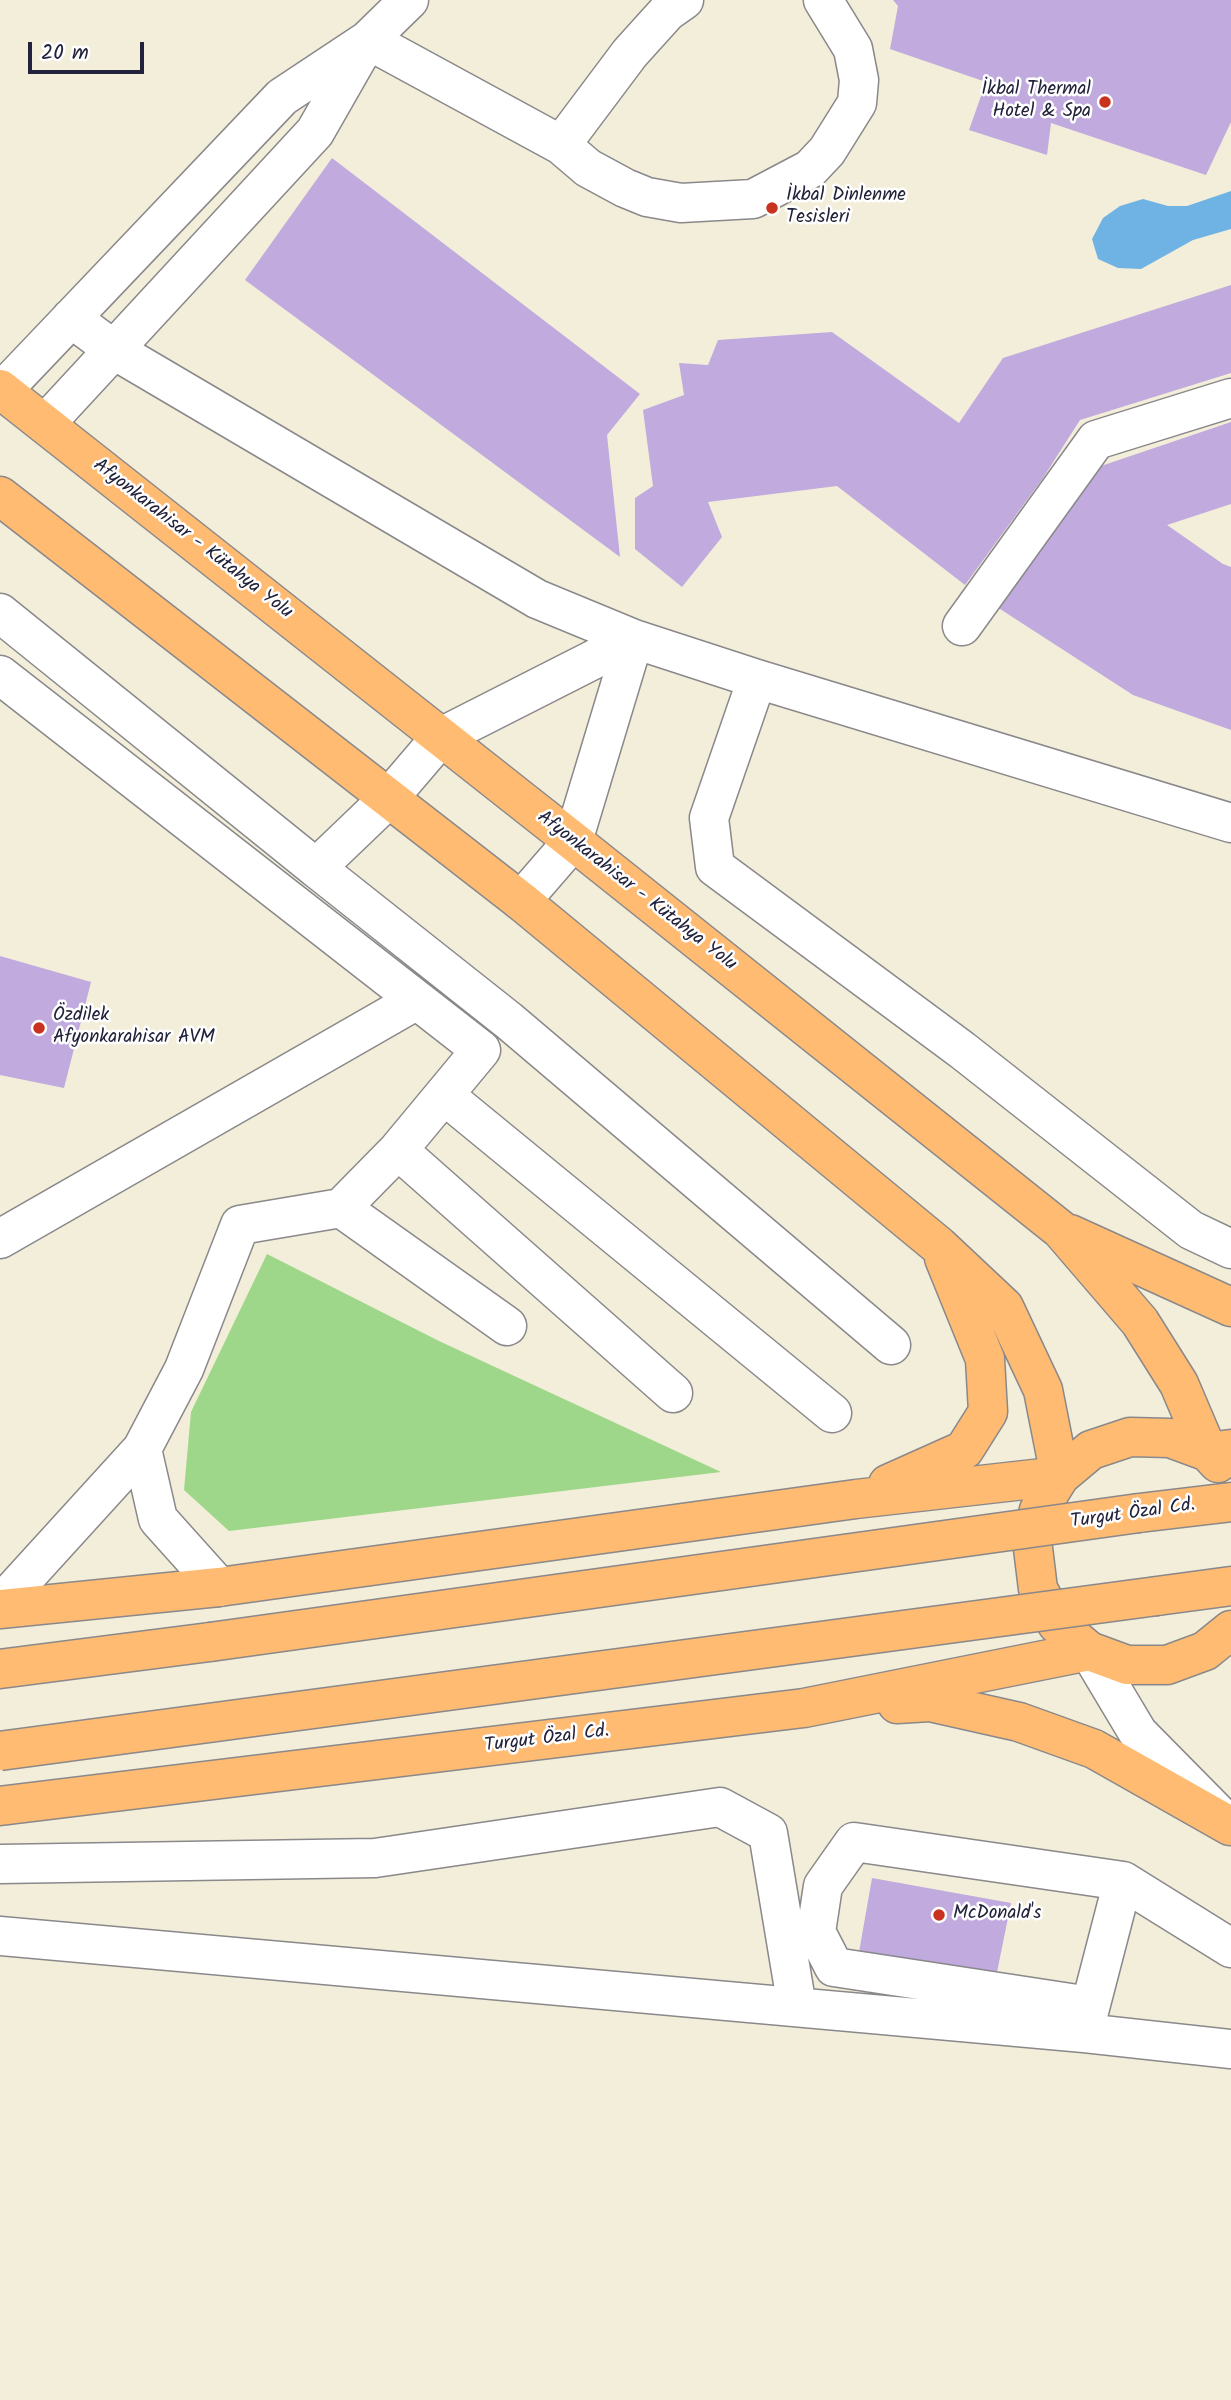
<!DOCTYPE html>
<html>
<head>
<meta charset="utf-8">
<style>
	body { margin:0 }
	#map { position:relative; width:1231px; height:2400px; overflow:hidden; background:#f2eeda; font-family:Kalam,sans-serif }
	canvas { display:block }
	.scale { position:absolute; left:28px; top:42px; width:116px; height:32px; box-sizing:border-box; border:4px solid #22223b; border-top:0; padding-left:9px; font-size:21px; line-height:24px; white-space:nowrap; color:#22223b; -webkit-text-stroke:5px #fff; paint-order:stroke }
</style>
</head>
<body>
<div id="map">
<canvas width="1231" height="2400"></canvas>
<div class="scale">20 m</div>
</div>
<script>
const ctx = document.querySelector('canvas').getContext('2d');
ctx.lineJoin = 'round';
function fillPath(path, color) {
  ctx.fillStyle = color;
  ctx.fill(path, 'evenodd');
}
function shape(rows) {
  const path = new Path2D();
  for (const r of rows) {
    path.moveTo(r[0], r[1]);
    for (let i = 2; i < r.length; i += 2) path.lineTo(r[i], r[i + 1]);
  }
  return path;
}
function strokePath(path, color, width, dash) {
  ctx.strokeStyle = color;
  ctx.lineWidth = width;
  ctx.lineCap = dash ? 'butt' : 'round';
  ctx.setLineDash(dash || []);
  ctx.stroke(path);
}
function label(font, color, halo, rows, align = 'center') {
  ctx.font = font + ' Kalam,sans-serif';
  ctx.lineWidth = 5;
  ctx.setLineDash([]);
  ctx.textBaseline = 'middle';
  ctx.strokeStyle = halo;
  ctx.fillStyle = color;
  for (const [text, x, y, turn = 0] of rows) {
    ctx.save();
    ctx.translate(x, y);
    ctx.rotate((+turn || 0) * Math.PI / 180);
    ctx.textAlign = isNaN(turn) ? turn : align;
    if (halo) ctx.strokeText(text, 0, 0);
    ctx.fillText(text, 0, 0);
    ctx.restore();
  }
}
fillPath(shape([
	[267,1254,439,1341,721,1472,229,1531,184,1490,191,1412]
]), '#9ed78a');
fillPath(shape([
	[1231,191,1231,229,1193,240,1141,269,1118,268,1098,259,1092,239,1103,218,1120,206,1143,199,1168,206,1187,206]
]), '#6fb2e4');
fillPath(shape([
	[893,0,1231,0,1231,122,1206,175,1051,123,1047,155,969,130,986,82,890,49,898,6],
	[332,158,640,394,607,435,620,557,245,280],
	[1231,285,1231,373,1080,420,1043,478,965,585,837,486,708,502,722,537,682,587,635,549,635,498,653,486,643,410,684,395,679,363,708,365,718,340,832,332,959,423,1003,358],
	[1231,422,1231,504,1167,525,1223,564,1231,567,1231,730,1133,695,997,607,1101,466],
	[0,956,91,982,64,1088,0,1075],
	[872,1878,1011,1903,995,1982,858,1958]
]), '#c0aade');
const minor = shape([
	[368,40,561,145,630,53,667,12,684,0],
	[561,145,588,168,625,188,647,197,681,203,753,199,810,169,827,151,857,103,859,80,853,49,823,0],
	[71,318,114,350,537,599,634,639,757,679,1231,823],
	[2,391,282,97,368,40,409,0],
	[45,424,315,132,363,48],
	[0,613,316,868,388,799,441,737,634,639],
	[962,626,1096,440,1231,398],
	[0,675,481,1050,398,1150,341,1208,240,1225,184,1369,142,1449,0,1605],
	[757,679,709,818,715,867,962,1050,1191,1230,1231,1249],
	[316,868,508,1020,891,1345],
	[521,901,573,841,634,639],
	[444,1095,832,1413],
	[398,1150,673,1393],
	[341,1208,507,1326],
	[0,1239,417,1000],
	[142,1449,158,1519,219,1587],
	[1089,1651,1138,1733,1217,1813],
	[0,1864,375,1858,720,1807,768,1833,797,2007],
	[0,1936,1084,2033,1231,2049],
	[1090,2006,834,1967,816,1932,823,1886,854,1842,1123,1881,1231,1948],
	[1084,2031,1123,1881]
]);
const highway = shape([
	[0,389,573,841,1061,1230,1140,1322,1179,1384,1208,1452,1231,1449],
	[0,496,521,901,939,1246,1004,1307,1043,1390,1060,1476,856,1499,219,1587,0,1609],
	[1070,1234,1231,1307],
	[1218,1463,1208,1452,1170,1438,1130,1437,1091,1450,1060,1476,1039,1510,1032,1540,1038,1589,1057,1624,1089,1651,1127,1665,1167,1665,1205,1651,1231,1630],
	[888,1484,964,1450,988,1412,985,1359,944,1258],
	[1139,1513,1231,1502],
	[1157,1596,1231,1586],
	[0,1669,210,1642],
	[897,1704,930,1702,1019,1722,1094,1749,1230,1826],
	[0,1806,804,1708,1089,1651]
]);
strokePath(minor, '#8a888a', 41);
strokePath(highway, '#8a888a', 41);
strokePath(minor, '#fff', 38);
strokePath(highway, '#ffbb71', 38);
const highwayBridge = shape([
	[210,1642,1139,1513],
	[0,1751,1157,1596]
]);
strokePath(highwayBridge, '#8a888a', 41, []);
strokePath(highwayBridge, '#ffbb71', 38);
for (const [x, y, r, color] of [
	[1105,102,7,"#c8321e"],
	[772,208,7,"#c8321e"],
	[39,1028,7,"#c8321e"],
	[939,1915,7,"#c8321e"]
]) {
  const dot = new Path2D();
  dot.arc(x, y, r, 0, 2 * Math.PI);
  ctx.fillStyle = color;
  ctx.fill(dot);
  strokePath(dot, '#fff', 2.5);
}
label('19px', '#22223b', '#fff', [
	["İkbal Thermal",1091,91,"right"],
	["Hotel & Spa",1091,113,"right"],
	["İkbal Dinlenme",786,197],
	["Tesisleri",786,219],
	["Özdilek",53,1017],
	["Afyonkarahisar AVM",53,1039],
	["McDonald's",953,1915]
], 'left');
label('19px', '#22223b', '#fff', [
	["Afyonkarahisar - Kütahya Yolu",192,540,38],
	["Afyonkarahisar - Kütahya Yolu",636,892,38],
	["Turgut Özal Cd.",1133,1515,-8],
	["Turgut Özal Cd.",547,1740,-7]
]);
</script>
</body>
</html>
